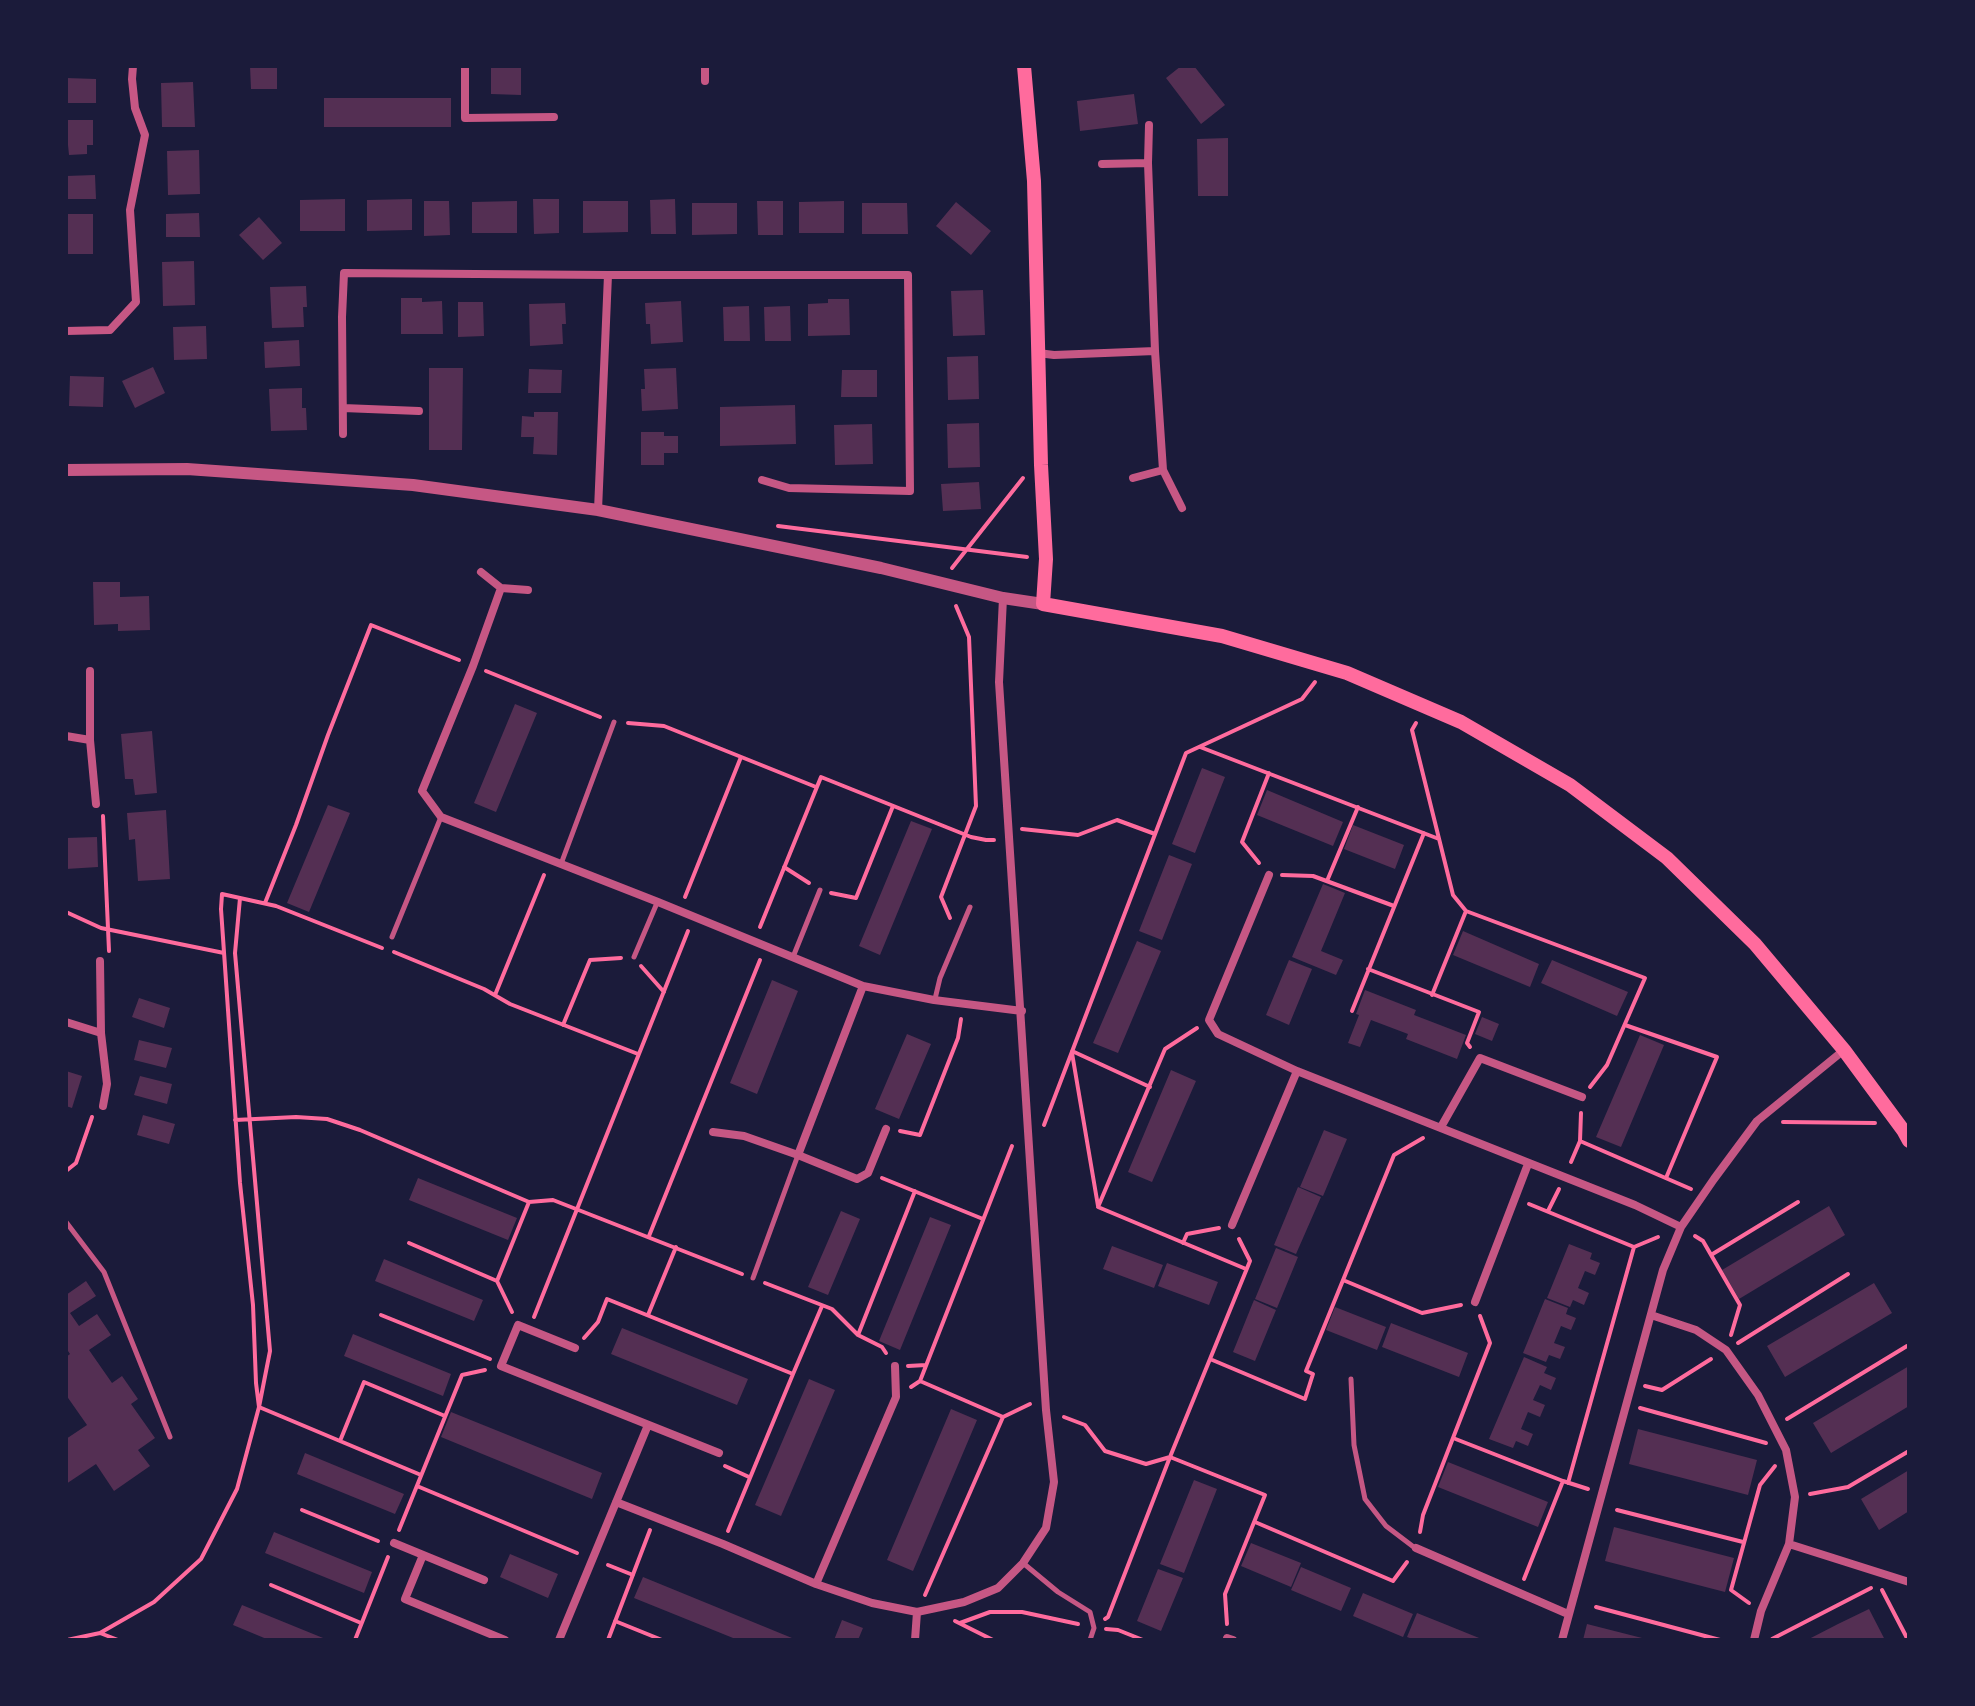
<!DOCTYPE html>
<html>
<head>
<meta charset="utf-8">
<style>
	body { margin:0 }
	#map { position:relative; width:1975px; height:1706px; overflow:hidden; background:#1b1b3a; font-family:"Golos Text",sans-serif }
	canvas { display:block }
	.frame { position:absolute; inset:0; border:68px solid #1b1b3a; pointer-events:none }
</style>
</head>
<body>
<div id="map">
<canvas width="1975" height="1706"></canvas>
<div class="frame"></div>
</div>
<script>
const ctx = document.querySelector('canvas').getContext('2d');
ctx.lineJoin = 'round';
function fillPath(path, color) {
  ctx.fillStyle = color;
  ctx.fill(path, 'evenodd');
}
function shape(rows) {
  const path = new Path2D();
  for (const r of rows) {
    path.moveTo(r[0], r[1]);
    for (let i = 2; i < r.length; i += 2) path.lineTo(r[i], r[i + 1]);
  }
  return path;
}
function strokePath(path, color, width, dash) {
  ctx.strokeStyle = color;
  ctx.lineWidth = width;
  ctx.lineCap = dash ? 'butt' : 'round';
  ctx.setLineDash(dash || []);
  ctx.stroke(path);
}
fillPath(shape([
	[250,66,277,66,277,89,251,89],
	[491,66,521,66,521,95,491,94],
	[1181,66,1194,66,1225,105,1201,124,1166,78],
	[66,78,96,79,96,103,66,103],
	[193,82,195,127,162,127,161,83],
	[1134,94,1138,124,1080,131,1077,101],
	[324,98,451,98,451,127,324,127],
	[66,120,93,120,93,145,87,145,87,154,69,155,68,145,66,146],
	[1228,138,1228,196,1198,196,1197,139],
	[199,150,200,194,168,195,167,151],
	[95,175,96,199,66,199,66,176],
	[345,199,345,231,300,231,300,200],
	[412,199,412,230,367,231,367,200],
	[533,199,559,199,559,233,534,234],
	[675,199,676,234,651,234,650,200],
	[424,201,449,201,450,235,424,236],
	[517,201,517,233,472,233,472,202],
	[583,201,628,201,628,232,583,233],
	[757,201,783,201,783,235,758,235],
	[844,201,844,233,799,233,799,202],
	[956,202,991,231,971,255,936,226],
	[692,203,737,203,737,234,692,235],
	[862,203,907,203,908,234,862,234],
	[199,213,200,237,166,237,166,214],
	[66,214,93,214,93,254,66,254],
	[259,217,282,243,263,260,239,235],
	[194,261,195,305,163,306,162,262],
	[306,286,307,307,303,307,304,327,272,328,270,287],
	[983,290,985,335,953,336,951,291],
	[401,298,422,298,422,302,442,301,443,334,401,334],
	[828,299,849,299,850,335,808,336,808,304,828,303],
	[681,301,683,342,651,344,650,324,646,324,645,303],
	[458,302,483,302,484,336,458,337],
	[565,303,566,324,562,324,563,344,530,346,529,304],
	[749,306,750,341,724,341,723,307],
	[790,306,791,341,765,341,764,307],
	[206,326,207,359,174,360,173,327],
	[299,340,300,366,265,368,264,342],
	[978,356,979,399,948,400,947,357],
	[153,367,165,393,135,408,122,381],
	[429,368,463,368,462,450,429,450],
	[676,368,678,409,642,411,641,389,645,389,644,369],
	[529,369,562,370,561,393,528,393],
	[842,370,877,370,877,397,841,397],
	[70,376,104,377,103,407,69,406],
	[302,388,302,408,306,408,307,430,271,431,269,389],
	[795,405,796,444,720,446,720,407],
	[534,412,558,412,557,455,533,454,534,437,521,437,522,416,534,417],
	[979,423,980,467,948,468,947,424],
	[872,424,873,464,835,465,834,425],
	[641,432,664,432,664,436,678,436,678,453,664,453,664,465,641,465],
	[979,482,981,509,943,511,941,484],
	[93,582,120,582,120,597,149,596,150,630,118,631,118,624,94,625],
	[515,704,537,713,496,812,474,803],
	[152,731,157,793,135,795,133,779,125,779,121,734],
	[1202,768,1225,777,1195,853,1172,844],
	[1267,790,1343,822,1333,846,1257,815],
	[328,805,350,813,309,912,287,903],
	[166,810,170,879,138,881,135,839,129,840,127,813],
	[911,821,932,829,880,955,859,946],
	[1353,825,1404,845,1395,869,1344,849],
	[97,837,98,867,66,869,66,838],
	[1169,855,1192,864,1162,940,1139,931],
	[1323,884,1345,893,1321,951,1343,960,1336,975,1292,957],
	[1463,931,1539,964,1530,987,1453,955],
	[1137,941,1161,951,1118,1053,1093,1043],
	[1289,960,1312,969,1289,1025,1266,1015],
	[1552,960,1628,992,1617,1016,1541,983],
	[772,980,798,991,757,1094,730,1083],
	[1365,990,1416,1010,1414,1015,1466,1035,1457,1059,1406,1039,1408,1034,1371,1020,1360,1047,1348,1043,1359,1015,1356,1014],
	[139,998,170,1008,164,1028,132,1017],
	[1482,1017,1499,1024,1492,1041,1475,1034],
	[907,1034,931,1044,899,1119,875,1109],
	[1640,1035,1664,1045,1621,1147,1596,1137],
	[139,1040,172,1048,166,1068,134,1060],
	[1171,1070,1196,1081,1152,1182,1128,1172],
	[66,1071,82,1076,72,1108,66,1106],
	[140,1076,172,1084,167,1104,134,1095],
	[143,1115,175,1124,169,1144,137,1135],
	[1324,1130,1347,1139,1323,1196,1300,1187],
	[418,1178,517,1218,508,1240,409,1200],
	[1298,1187,1321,1197,1296,1254,1274,1245],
	[1829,1206,1845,1235,1739,1299,1722,1270],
	[841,1211,860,1219,828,1295,808,1287],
	[930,1217,951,1225,900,1350,879,1341],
	[1569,1244,1592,1253,1590,1259,1600,1263,1595,1275,1585,1271,1578,1288,1589,1293,1584,1305,1573,1300,1570,1307,1547,1298],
	[1112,1246,1163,1265,1154,1288,1103,1269],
	[1276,1248,1298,1257,1277,1308,1255,1299],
	[384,1259,483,1300,474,1321,375,1281],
	[1167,1263,1218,1282,1209,1305,1158,1286],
	[86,1281,96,1296,70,1313,79,1326,97,1314,111,1335,89,1350,112,1383,122,1376,138,1399,131,1404,155,1438,138,1450,150,1466,114,1491,96,1464,66,1484,66,1439,87,1425,66,1395,66,1357,70,1354,66,1348,66,1295],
	[1874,1283,1892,1313,1785,1377,1767,1346],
	[1545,1299,1568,1308,1566,1314,1576,1318,1571,1330,1561,1326,1554,1343,1565,1347,1560,1359,1549,1355,1546,1362,1523,1353],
	[1254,1300,1276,1310,1255,1361,1233,1352],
	[1335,1307,1386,1327,1377,1350,1326,1330],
	[1391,1323,1468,1353,1459,1377,1382,1347],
	[622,1328,748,1379,737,1405,611,1354],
	[353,1334,451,1374,443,1396,344,1356],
	[1524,1357,1547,1367,1544,1373,1556,1378,1551,1390,1540,1385,1533,1400,1545,1405,1540,1417,1528,1412,1521,1429,1533,1434,1528,1446,1516,1441,1513,1448,1489,1439],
	[1909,1366,1909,1406,1831,1453,1813,1423],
	[809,1379,835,1390,781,1516,755,1505],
	[951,1409,977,1420,913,1571,887,1560],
	[451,1412,602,1473,592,1499,441,1437],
	[1638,1429,1757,1460,1748,1495,1629,1464],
	[305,1453,404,1494,395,1514,297,1474],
	[1448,1462,1548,1502,1538,1527,1438,1487],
	[1909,1470,1909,1511,1879,1530,1861,1499],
	[1194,1480,1217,1489,1184,1573,1160,1564],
	[1614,1527,1734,1558,1725,1592,1605,1561],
	[274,1532,372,1572,364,1593,265,1553],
	[1251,1543,1301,1563,1291,1587,1241,1566],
	[510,1554,558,1574,548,1598,500,1577],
	[1301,1567,1351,1588,1341,1611,1291,1590],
	[1158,1569,1183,1578,1161,1631,1137,1621],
	[643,1577,792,1638,791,1640,738,1640,634,1598],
	[1363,1593,1413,1614,1403,1637,1353,1616],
	[242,1605,328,1640,269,1640,233,1625],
	[1869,1609,1885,1640,1807,1640,1838,1624],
	[1417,1613,1442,1623,1484,1640,1415,1640,1407,1637],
	[842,1620,863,1628,858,1640,834,1640],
	[1587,1624,1646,1639,1646,1640,1583,1640]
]), '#542f53');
strokePath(shape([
	[778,526,1027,557],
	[952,568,1023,478],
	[486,671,600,717],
	[628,723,664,726,816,787],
	[1416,723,1412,730,1453,895,1466,911,1432,995],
	[1200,747,1439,839],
	[103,816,109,951],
	[1022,829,1078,835,1117,820,1155,834],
	[1259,863,1242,842,1269,773],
	[784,867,809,883],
	[1282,875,1313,876,1394,906],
	[1327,881,1358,807],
	[831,893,856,898,893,806],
	[685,897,741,757],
	[240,898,235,953,270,1351,259,1407,421,1475],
	[265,903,296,825,328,735,371,625,459,660],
	[1466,911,1645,978,1607,1065,1590,1087],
	[66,912,101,928,224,953],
	[950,918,941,897,976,806,969,637,956,606],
	[760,927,821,777,971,837,986,840,994,840],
	[394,952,484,989,510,1004,638,1054],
	[641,966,664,992],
	[1368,969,1479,1012,1467,1043,1470,1047],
	[495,995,544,875],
	[1352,1011,1424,833],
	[563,1025,590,960,621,958],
	[1625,1025,1717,1057,1666,1178],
	[1197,1028,1165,1049,1098,1207,1246,1269],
	[1072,1051,1150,1087],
	[1072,1053,1098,1206],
	[235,1120,296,1117,327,1119,360,1130,529,1202,553,1200,742,1274],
	[1783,1122,1875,1123],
	[1044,1125,1186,753,1302,699,1315,682],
	[900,1131,920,1135,958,1038,961,1019],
	[1580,1141,1691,1189],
	[1571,1162,1580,1141,1581,1113],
	[66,1171,76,1163,92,1117],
	[882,1178,983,1219],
	[1529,1204,1634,1247],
	[1548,1211,1559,1189],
	[649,1236,760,960],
	[1695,1236,1703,1241,1740,1305,1731,1335],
	[409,1243,497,1281],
	[1183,1243,1187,1234,1219,1228],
	[1711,1255,1798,1202],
	[1343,1280,1422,1313,1461,1305],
	[765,1283,832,1309,858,1335,882,1347,886,1353],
	[512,1312,497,1281,529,1202],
	[381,1315,490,1359],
	[648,1315,676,1247],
	[534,1317,688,931],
	[858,1335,915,1191],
	[584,1338,598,1322,607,1299,793,1374,822,1306],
	[1738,1343,1848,1274],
	[1210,1359,1305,1399,1313,1374,1306,1371,1394,1155,1423,1138],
	[908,1366,926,1365],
	[920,1381,1003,1417,925,1595],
	[1645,1386,1662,1390,1711,1359],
	[911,1387,920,1381,1012,1146],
	[1640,1408,1766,1443],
	[1003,1417,1030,1404],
	[1064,1417,1085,1425,1105,1451,1146,1464,1170,1457,1265,1495,1225,1594,1227,1624],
	[1787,1419,1907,1346],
	[1453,1438,1563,1481,1588,1489],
	[340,1441,364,1382,445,1416],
	[725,1466,749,1477],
	[1568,1483,1634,1247,1658,1237],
	[417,1486,577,1553],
	[1810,1494,1848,1487,1909,1451],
	[302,1510,378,1541],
	[1617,1510,1743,1542],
	[1255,1522,1393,1581,1407,1562],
	[399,1530,462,1375,485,1370],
	[728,1531,793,1374],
	[1420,1532,1423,1515,1490,1343,1480,1316],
	[608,1565,633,1575],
	[1524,1579,1563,1481],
	[271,1585,361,1623],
	[1882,1590,1908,1640],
	[1749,1603,1731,1590,1760,1485,1775,1466],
	[1596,1607,1720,1640],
	[1105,1619,1108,1617,1170,1457,1250,1261,1239,1239],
	[615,1621,662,1640],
	[955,1621,993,1640],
	[960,1623,990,1612,1022,1612,1078,1624],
	[1106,1629,1118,1630,1143,1640],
	[100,1633,118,1640],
	[1772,1639,1871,1588],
	[67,1640,100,1633,154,1602,201,1559,237,1489,259,1407,256,1383,253,1305,240,1183,221,909,222,894,276,906,382,948],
	[355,1640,388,1557],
	[608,1640,650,1530]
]), '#ff6b9d', 4);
strokePath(shape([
	[561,864,614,722],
	[392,937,441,817],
	[634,957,657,903],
	[793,957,820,890],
	[935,999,940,978,970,907],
	[66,1222,104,1272,170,1437],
	[753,1278,798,1155],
	[1351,1379,1354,1445,1365,1499,1386,1526,1415,1548],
	[1023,1563,1058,1592,1090,1612,1094,1628,1090,1640]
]), '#c65784', 5);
strokePath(shape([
	[465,66,465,118,554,117],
	[705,66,705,81],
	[1149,125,1148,163,1155,351,1163,470,1182,508],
	[1102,164,1148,163],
	[608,275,908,275,910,491,789,488,762,480],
	[66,331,110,330,136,302,130,210,145,135,135,108,132,79,133,66],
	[1038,353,1054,355,1155,351],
	[343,408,419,411],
	[343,434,342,317,344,273,608,275,598,510],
	[1133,478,1163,470],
	[481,572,501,588,528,590],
	[501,588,473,666,422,791,441,817,658,902,863,986,934,1000,1022,1011],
	[66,736,90,740,96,804],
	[90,740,90,671],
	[1269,875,1209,1020,1218,1034,1297,1071,1635,1205,1681,1227],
	[100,961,101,1033],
	[66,1022,101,1033,107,1084,103,1106],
	[1441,1127,1480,1058,1582,1097],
	[713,1132,744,1136,798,1155,863,986],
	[798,1155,857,1179,868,1173,886,1129],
	[1232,1225,1297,1071],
	[1475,1302,1528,1164],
	[1651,1315,1696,1330,1726,1350,1758,1395,1786,1450,1795,1497,1789,1544,1761,1611,1754,1640],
	[575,1348,518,1325,501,1366,719,1453],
	[616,1502,723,1544,816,1584,872,1603,917,1612,964,1602,998,1588,1023,1563,1046,1528,1054,1482,1046,1410,999,682,1003,598],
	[394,1543,484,1580],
	[1789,1544,1909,1582],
	[1416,1548,1568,1614],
	[423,1555,405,1599,505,1640],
	[816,1584,896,1397,895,1366],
	[1227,1638,1233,1640],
	[559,1640,648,1425],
	[915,1640,917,1612],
	[1562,1640,1663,1270,1681,1227,1714,1179,1757,1121,1844,1050]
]), '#c65784', 8);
strokePath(shape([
	[66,470,187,469,413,485,598,510,881,568,1003,598,1043,604]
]), '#c65784', 12);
strokePath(shape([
	[1024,66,1034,181,1041,465,1046,559,1043,604,1222,636,1347,673,1461,722,1570,785,1667,858,1755,944,1844,1050,1903,1130,1909,1141]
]), '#ff6b9d', 14);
</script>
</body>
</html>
